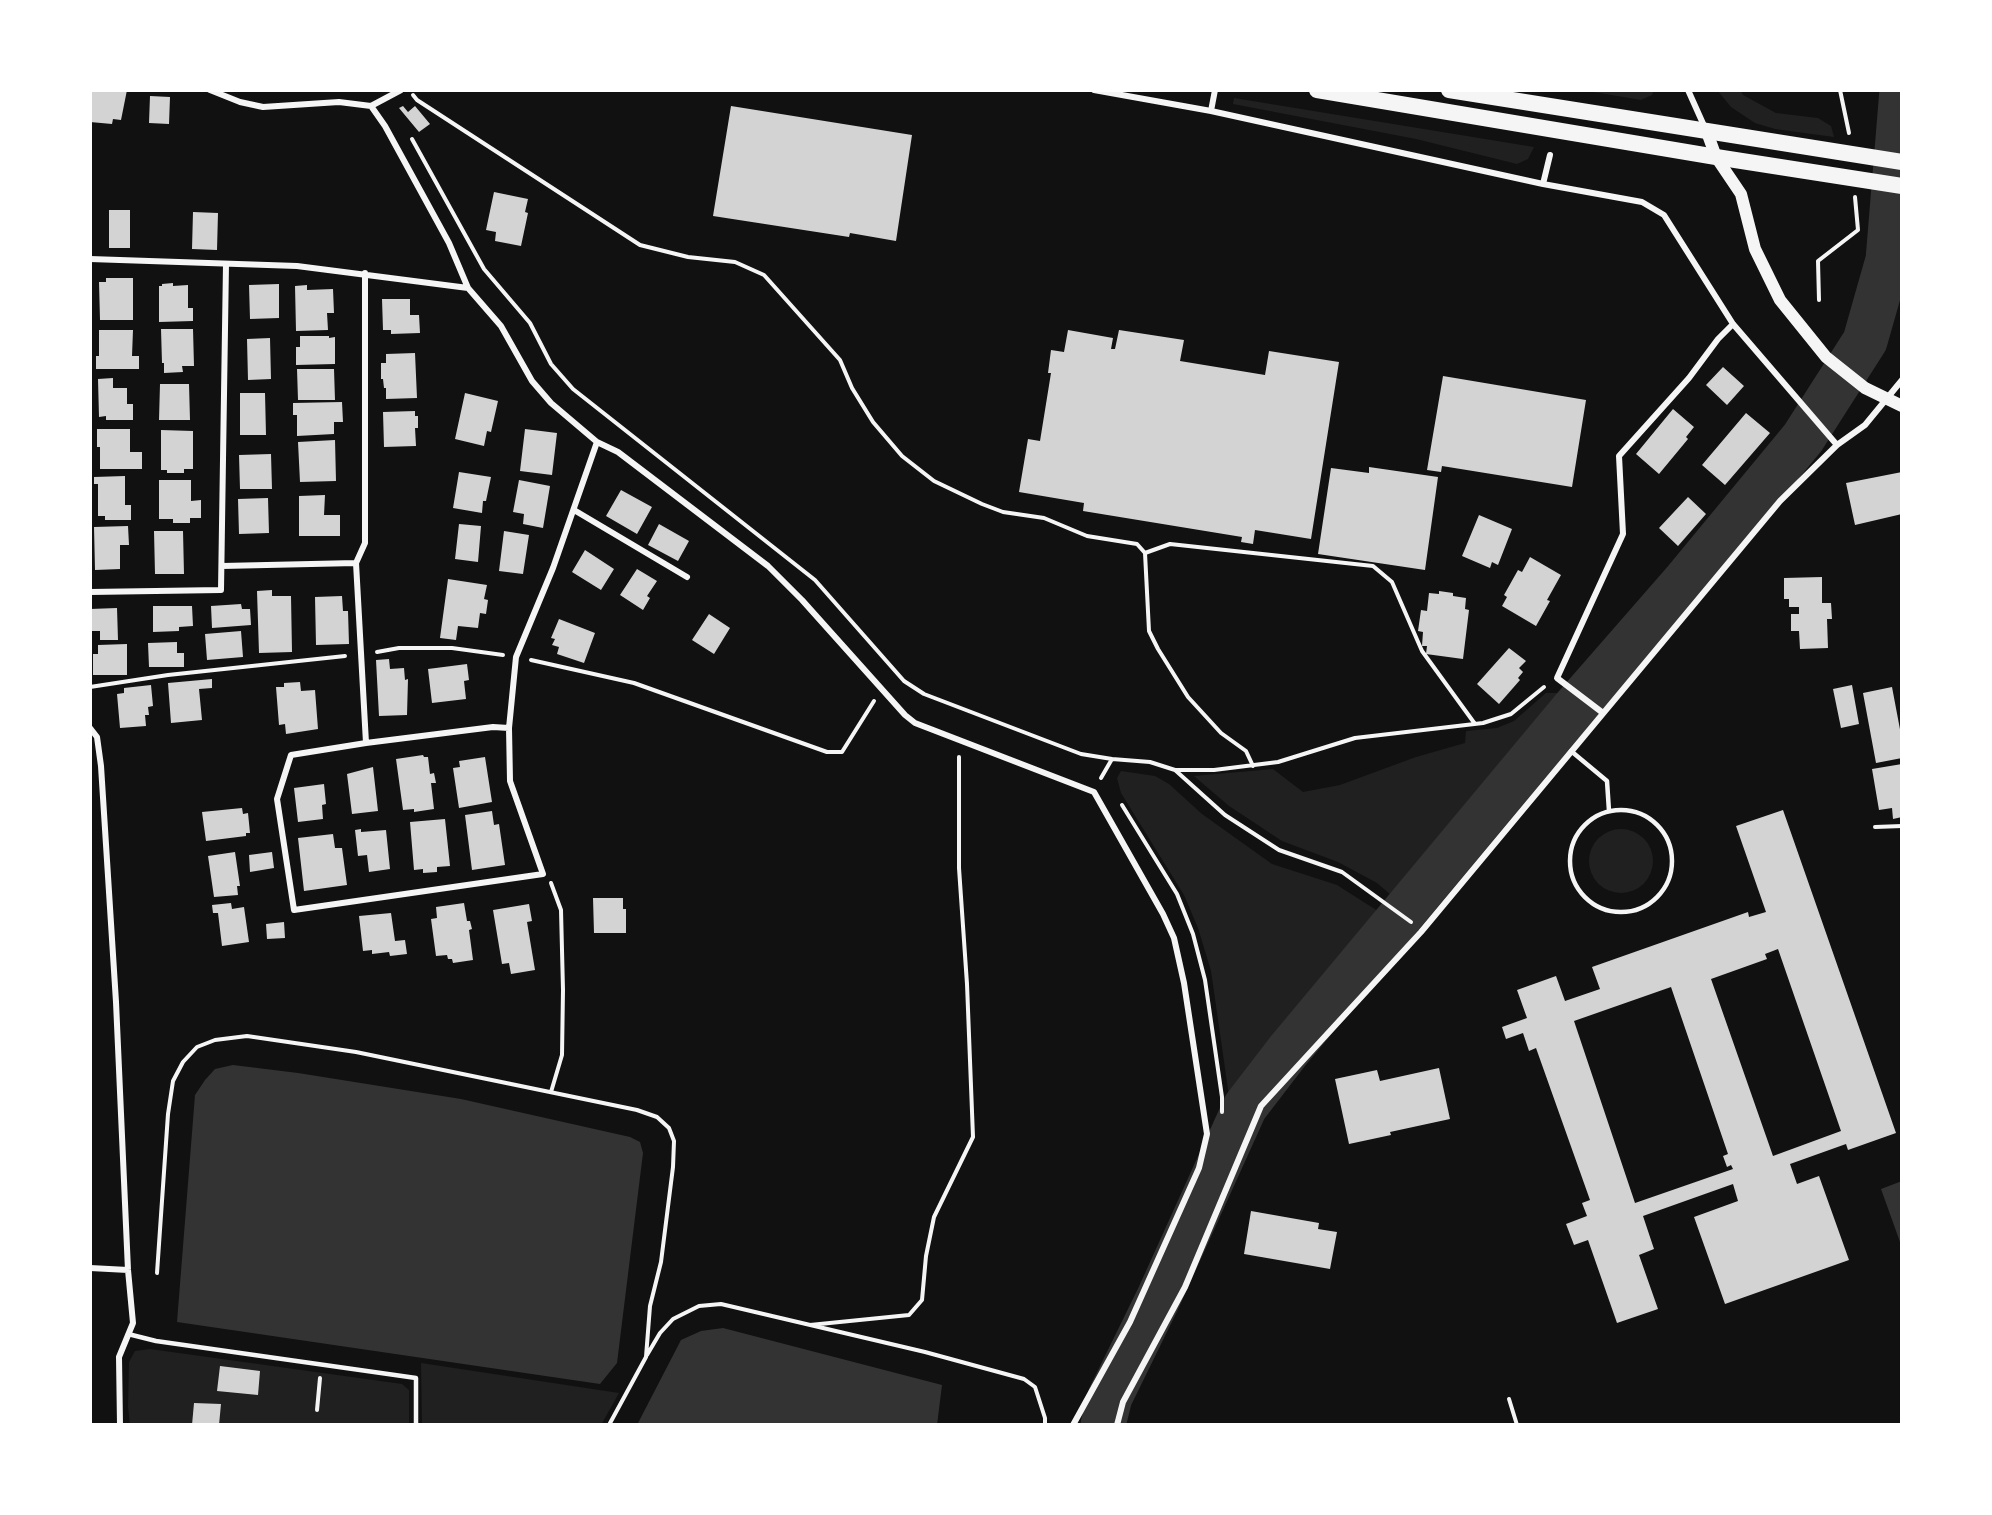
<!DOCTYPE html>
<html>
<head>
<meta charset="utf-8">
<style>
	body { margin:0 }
	#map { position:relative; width:1992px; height:1515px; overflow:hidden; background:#111; font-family:Overpass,sans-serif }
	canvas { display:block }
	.frame { position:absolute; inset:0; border:92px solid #fff; pointer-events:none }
</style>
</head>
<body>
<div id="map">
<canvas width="1992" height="1515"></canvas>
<div class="frame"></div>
</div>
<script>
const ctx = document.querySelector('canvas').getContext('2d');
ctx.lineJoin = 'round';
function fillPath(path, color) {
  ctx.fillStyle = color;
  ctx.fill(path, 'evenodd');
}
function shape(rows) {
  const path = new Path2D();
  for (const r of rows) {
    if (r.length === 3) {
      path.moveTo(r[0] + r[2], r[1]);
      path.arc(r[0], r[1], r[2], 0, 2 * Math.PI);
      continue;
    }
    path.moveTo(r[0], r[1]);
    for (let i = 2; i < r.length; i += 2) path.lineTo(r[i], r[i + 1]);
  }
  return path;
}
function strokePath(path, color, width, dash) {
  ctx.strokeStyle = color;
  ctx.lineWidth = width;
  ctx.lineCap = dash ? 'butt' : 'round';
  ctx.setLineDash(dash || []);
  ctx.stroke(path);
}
fillPath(shape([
	[1582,90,1654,90,1652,95,1641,100],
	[1717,90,1740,90,1743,95,1776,113,1818,118,1831,126,1834,137,1775,129,1755,123,1731,107],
	[1234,98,1534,147,1528,159,1517,164,1416,139,1233,104],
	[1546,693,1559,693,1567,699,1398,901,1377,883,1338,862,1282,841,1229,806,1194,776,1273,769,1303,792,1340,785,1416,757,1465,743,1466,731,1497,728,1514,721],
	[1121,771,1155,776,1169,784,1202,814,1272,864,1337,885,1384,915,1257,1068,1231,1110,1211,971,1198,928,1184,895,1121,793,1117,778],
	[1621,861,32],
	[150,1349,402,1384,409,1390,409,1425,130,1425,128,1407,129,1362,135,1351],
	[421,1363,619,1393,601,1425,422,1425]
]), '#202020');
fillPath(shape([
	[233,1065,298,1073,461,1099,630,1137,640,1142,643,1153,617,1363,600,1384,177,1322,195,1095,205,1080,215,1069],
	[1902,1181,1902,1241,1900,1242,1881,1189],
	[723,1328,942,1385,937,1425,637,1425,681,1340,701,1331]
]), '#333');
strokePath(shape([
	[1103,1425,1110,1397,1158,1299,1245,1107,1288,1051,1575,707,1684,582,1803,438,1865,341,1888,260,1902,90]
]), '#333', 45);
fillPath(shape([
	[90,90,127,90,121,120,113,119,112,124,90,122],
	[150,96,170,97,169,124,149,123],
	[403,106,408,112,415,106,430,124,419,132,399,108],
	[731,106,912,135,896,241,850,233,849,237,713,216],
	[494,192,528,199,525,212,528,213,521,246,495,241,496,232,486,230],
	[109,210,130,210,130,248,109,248],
	[193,212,218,213,217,250,192,249],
	[106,278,133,278,133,320,100,320,99,282,106,282],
	[173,283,173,286,188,285,188,308,193,308,193,321,159,322,159,286,162,286,162,284],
	[279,284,279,318,250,319,249,285],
	[307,285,307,290,333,289,334,313,327,313,328,330,296,331,295,286],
	[382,299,410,299,410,315,419,315,420,333,391,334,391,330,383,330],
	[161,329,193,329,194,366,182,366,183,372,164,373,164,363,162,363],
	[99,330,133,330,132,356,139,356,139,369,96,369,96,356,99,356],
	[1068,330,1113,338,1111,349,1115,349,1119,330,1184,340,1180,361,1265,375,1269,351,1339,362,1311,539,1255,530,1253,544,1241,542,1242,537,1083,511,1084,503,1019,492,1028,439,1040,441,1051,373,1048,373,1051,350,1064,352],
	[300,336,329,336,329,338,335,337,335,364,296,365,296,347,300,347],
	[270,338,271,379,248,380,247,339],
	[415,353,417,398,386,399,386,388,384,388,383,379,381,379,381,363,386,363,386,354],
	[1723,367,1744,386,1727,405,1706,385],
	[297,369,334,369,335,400,298,400],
	[1443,376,1586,400,1572,487,1442,466,1441,472,1427,470],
	[113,378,113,388,127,388,127,404,133,404,133,420,106,420,106,416,99,417,98,379],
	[160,384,189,384,190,420,159,420],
	[240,393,265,393,266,435,240,435],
	[465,393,498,401,491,432,487,431,484,446,455,439],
	[342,402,343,422,334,422,334,434,297,436,297,415,293,415,293,403],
	[1673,409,1694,427,1686,437,1688,439,1659,474,1636,454],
	[415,411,415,416,418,416,418,428,415,428,416,446,384,447,383,412],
	[1746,413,1770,433,1725,485,1702,465],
	[97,429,130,429,130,452,142,452,142,469,100,469,100,447,97,447],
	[525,429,557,433,552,475,520,471],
	[161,430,193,431,193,469,184,469,184,473,167,473,167,470,161,470],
	[335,440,336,481,300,482,298,442],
	[271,454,272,489,240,489,239,455],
	[1369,467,1438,477,1425,570,1318,554,1331,468,1369,473],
	[459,472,491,477,486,501,483,501,482,513,453,508],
	[1902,472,1902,514,1855,525,1846,483],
	[125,476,125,505,131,505,131,520,105,520,105,516,98,516,98,484,94,484,94,477],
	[159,480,191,480,191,501,201,500,201,518,190,518,190,523,173,523,173,519,159,519],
	[519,480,550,486,543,528,523,524,524,514,513,512],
	[621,490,652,507,637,534,606,516],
	[325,495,324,515,340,515,340,536,299,536,299,496],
	[1688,497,1706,514,1678,546,1659,528],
	[268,498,269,533,239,534,238,499],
	[1479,515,1512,529,1498,565,1492,562,1490,568,1462,556],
	[459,524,481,526,478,562,455,559],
	[659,524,689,541,678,561,648,545],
	[128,526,129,545,120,545,120,569,95,570,94,527],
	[154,531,183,531,184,574,155,574],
	[504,531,529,535,523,574,499,571],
	[585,550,614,569,601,590,572,572],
	[1530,557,1561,575,1547,600,1550,601,1536,626,1502,606,1507,597,1504,595,1518,570,1522,572],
	[637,569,657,581,647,596,650,598,643,610,620,595],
	[1822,577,1822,603,1831,603,1832,619,1827,619,1828,648,1800,649,1799,631,1791,631,1791,614,1799,614,1799,607,1789,607,1789,599,1784,599,1784,578],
	[448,579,487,585,484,599,488,600,486,614,480,613,478,628,458,626,456,640,440,638],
	[272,590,272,596,291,596,292,652,259,653,257,591],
	[1439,591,1453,593,1453,596,1466,598,1465,609,1469,610,1463,659,1426,654,1427,646,1422,646,1423,632,1418,631,1421,610,1427,611,1429,593,1439,594],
	[342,596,343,611,348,611,349,644,316,645,315,597],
	[241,604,242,609,250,609,251,625,212,628,211,606],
	[153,606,192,606,193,626,179,627,179,631,153,632],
	[117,608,118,640,100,640,100,631,90,631,90,609],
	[709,614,730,628,714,654,692,640],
	[559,619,595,633,584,663,557,654,559,647,552,645,555,639,551,638],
	[241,631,243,657,207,660,205,634],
	[177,642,177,653,184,653,184,667,149,667,148,643],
	[127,644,127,675,93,675,93,654,98,654,98,645],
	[1509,648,1526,661,1519,668,1523,672,1518,678,1520,680,1499,704,1477,684],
	[389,659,390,669,404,668,405,680,408,679,407,715,379,716,376,660],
	[467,664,469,680,464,681,466,699,432,703,428,669],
	[212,679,212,688,199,689,202,720,171,723,168,683],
	[300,682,301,691,315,690,318,729,286,734,285,724,279,725,276,687,284,687,284,683],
	[151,685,153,706,148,707,149,715,145,715,146,726,120,728,117,694,124,693,124,688],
	[1852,685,1859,724,1841,728,1833,689],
	[1892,687,1902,740,1902,758,1876,763,1863,693],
	[423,755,424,757,428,757,430,774,434,773,436,783,431,783,434,809,414,812,414,809,403,810,396,759],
	[485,757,492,802,459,808,453,768,460,767,459,761],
	[1902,764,1902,817,1893,819,1892,808,1879,810,1872,769],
	[373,767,378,811,352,814,347,774],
	[324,784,326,804,322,805,323,819,298,822,294,788],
	[242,808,243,814,248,813,250,833,246,833,246,836,206,841,202,812],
	[1783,810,1896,1133,1848,1150,1846,1144,1790,1164,1797,1184,1819,1176,1849,1260,1725,1304,1694,1217,1738,1201,1733,1184,1643,1216,1654,1249,1639,1255,1658,1309,1617,1323,1588,1240,1574,1245,1566,1224,1587,1216,1582,1203,1590,1200,1536,1048,1529,1051,1523,1033,1506,1039,1502,1027,1527,1018,1517,990,1556,976,1565,1001,1600,989,1592,967,1748,912,1749,917,1766,912,1736,826],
	[1778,949,1841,1131,1773,1156,1711,979,1767,959,1765,954],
	[1671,987,1728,1154,1723,1156,1727,1167,1731,1165,1733,1169,1635,1203,1574,1021],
	[492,811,494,825,499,824,505,865,472,870,465,815],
	[445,819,450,866,437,867,437,872,423,873,423,869,414,870,410,822],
	[361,829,361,832,386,830,390,869,369,872,367,855,358,856,355,830],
	[333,834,335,848,342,848,347,885,304,891,298,838],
	[235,852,240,886,237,886,238,895,214,897,208,856],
	[272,852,274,868,250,872,249,855],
	[593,898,623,898,623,909,626,909,626,933,594,933],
	[231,903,232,909,244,907,249,942,222,946,218,913,213,913,212,905],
	[464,903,467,921,470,921,472,929,469,930,473,960,453,963,452,959,448,959,447,955,436,956,431,919,437,918,436,907],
	[529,904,532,921,527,922,535,970,511,974,509,963,502,964,493,910],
	[391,913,395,941,405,940,407,954,390,956,389,952,372,954,372,950,363,951,359,916],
	[284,922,285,938,267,939,266,924],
	[1439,1068,1450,1119,1390,1132,1391,1135,1349,1144,1335,1079,1377,1070,1380,1081],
	[1251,1211,1319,1223,1318,1229,1337,1232,1330,1269,1244,1254],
	[220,1366,260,1371,258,1395,217,1391],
	[194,1403,221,1404,219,1425,192,1425]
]), '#d3d3d3');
strokePath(shape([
	[1840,90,1849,133],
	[413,95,417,100,640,245,688,257,735,262,764,275,840,360,852,388,873,422,902,456,934,481,982,504,1003,512,1044,518,1087,536,1137,544,1145,553,1170,544,1373,566,1392,582,1422,651,1475,724],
	[412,139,484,269,530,323,551,364,573,389,815,580,904,681,924,694,1081,754,1112,759],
	[1819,300,1818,261,1858,230,1855,197],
	[1145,553,1149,631,1158,649,1188,697,1221,733,1246,751,1253,766],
	[377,652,399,648,452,648,503,655],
	[531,660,634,683,827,752,842,752,874,701],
	[90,687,168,675,345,656],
	[1175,770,1214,770,1278,762,1355,738,1483,723,1511,714,1544,687],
	[1101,778,1112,759,1150,762,1175,770,1225,815,1279,850,1342,872,1411,922],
	[1122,805,1177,894,1193,934,1205,980,1222,1097,1222,1112],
	[1875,827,1902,826],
	[551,1092,562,1055,563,990,561,910,551,883],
	[157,1273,168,1114,173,1081,183,1062,197,1047,215,1040,247,1036,356,1052,637,1110,657,1117,669,1128,674,1141,673,1167,661,1262,650,1306,646,1357,609,1425],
	[810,1325,909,1315,922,1300,926,1256,934,1217,973,1137,967,984,959,868,959,757],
	[647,1355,660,1333,673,1319,699,1306,721,1304,925,1352,1024,1379,1035,1387,1045,1418,1045,1425],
	[1509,1399,1517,1425],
	[317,1410,320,1378]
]), '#f5f5f5', 4);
strokePath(shape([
	[1571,751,1607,781,1609,811],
	[1621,861,51],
	[128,1334,156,1341,416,1378,416,1425]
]), '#f5f5f5', 4.5);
strokePath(shape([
	[210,90,240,102,263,107,339,102,371,106,385,126,449,243,468,288,501,326,532,381,551,403,597,442,618,452,768,566,802,600,905,715,915,723,1094,792,1163,914,1174,938,1184,983,1207,1134,1199,1168,1130,1322,1073,1425],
	[1094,90,1211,111,1543,184,1642,202,1664,215,1733,324,1837,445],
	[1688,90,1705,128],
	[371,106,401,90],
	[1211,111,1215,90],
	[1543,184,1550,155],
	[90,259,297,266,468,288],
	[574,510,687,577],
	[356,563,366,743],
	[222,566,356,563,365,543,365,273],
	[90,592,221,590,226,264],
	[1603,713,1557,678,1623,534,1619,456,1689,378,1718,339,1733,324],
	[90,728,97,737,101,766,116,1002,128,1270,133,1323,119,1357,120,1425],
	[509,728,493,727,366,743,291,755,277,799,294,910,543,874,510,781,509,728,516,657,553,568,597,442],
	[90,1268,128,1270],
	[1117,1425,1123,1402,1185,1287,1261,1106,1421,932,1780,501,1837,445,1865,425,1902,380]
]), '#f5f5f5', 6);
strokePath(shape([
	[1707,132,1716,157,1741,194,1755,249,1780,300,1826,357,1865,388,1902,406]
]), '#f5f5f5', 12);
strokePath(shape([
	[1317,90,1716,157,1902,186],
	[1449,90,1902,162]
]), '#f5f5f5', 16);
</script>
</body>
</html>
